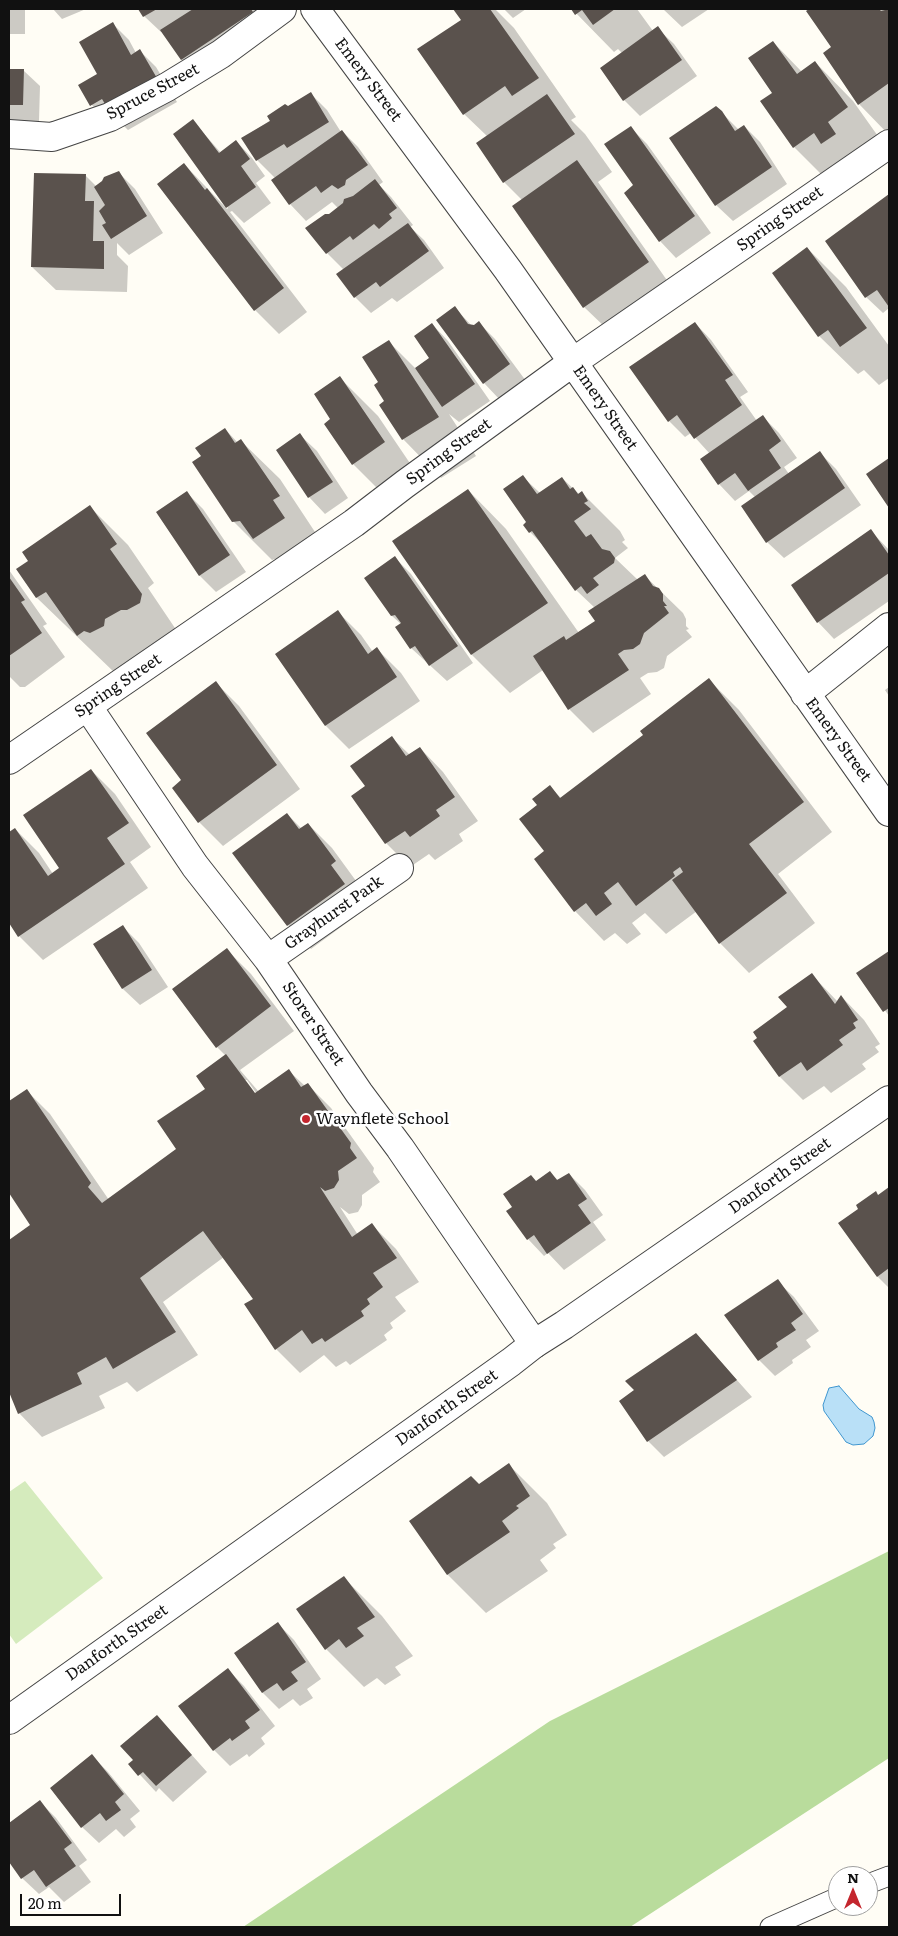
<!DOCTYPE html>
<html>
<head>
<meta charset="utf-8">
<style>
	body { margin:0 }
	#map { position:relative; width:898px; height:1936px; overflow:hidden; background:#fffdf5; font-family:Literata,serif }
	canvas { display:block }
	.frame { position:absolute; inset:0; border:10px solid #111; pointer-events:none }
	.north { position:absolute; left:828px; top:1866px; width:50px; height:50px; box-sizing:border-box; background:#fff; border:1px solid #a0a0a0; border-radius:50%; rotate:0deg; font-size:14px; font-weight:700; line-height:20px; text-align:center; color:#111 }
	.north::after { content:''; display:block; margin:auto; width:18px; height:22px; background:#c4262e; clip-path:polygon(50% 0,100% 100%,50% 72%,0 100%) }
	.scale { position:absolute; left:20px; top:1894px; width:101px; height:22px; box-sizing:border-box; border:2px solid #111; border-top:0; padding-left:6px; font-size:15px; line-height:18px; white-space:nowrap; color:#111; -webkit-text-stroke:4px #fff; paint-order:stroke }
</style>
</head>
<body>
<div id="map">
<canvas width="898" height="1936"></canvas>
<div class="frame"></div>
<div class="north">N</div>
<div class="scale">20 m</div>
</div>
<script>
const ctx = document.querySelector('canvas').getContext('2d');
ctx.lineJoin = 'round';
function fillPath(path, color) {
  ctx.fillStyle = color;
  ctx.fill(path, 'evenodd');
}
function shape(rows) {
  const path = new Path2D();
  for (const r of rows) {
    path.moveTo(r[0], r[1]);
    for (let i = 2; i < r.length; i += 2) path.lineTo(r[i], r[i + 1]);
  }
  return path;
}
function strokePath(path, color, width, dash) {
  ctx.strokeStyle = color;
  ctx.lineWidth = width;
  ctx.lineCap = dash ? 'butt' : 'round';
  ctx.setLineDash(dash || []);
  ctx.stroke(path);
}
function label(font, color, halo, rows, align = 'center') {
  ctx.font = font + ' Literata,serif';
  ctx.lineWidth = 5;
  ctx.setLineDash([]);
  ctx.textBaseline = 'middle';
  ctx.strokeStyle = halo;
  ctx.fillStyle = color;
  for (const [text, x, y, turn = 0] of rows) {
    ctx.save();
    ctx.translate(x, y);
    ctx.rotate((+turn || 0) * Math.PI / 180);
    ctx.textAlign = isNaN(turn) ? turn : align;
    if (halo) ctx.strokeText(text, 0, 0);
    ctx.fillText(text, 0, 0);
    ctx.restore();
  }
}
fillPath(shape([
	[25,1481,103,1578,16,1644,9,1634,9,1492]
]), '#d5ebbd');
fillPath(shape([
	[889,1551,889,1758,630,1927,243,1927,550,1721]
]), '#b9dc9c');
const water = shape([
	[839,1386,859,1409,872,1417,874,1422,875,1428,873,1436,864,1444,853,1445,846,1442,824,1411,823,1405,829,1388,839,1386]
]);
fillPath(water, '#b9e0f7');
strokePath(water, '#3f96cf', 1);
fillPath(shape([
	[9,9,25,9,25,34,9,34],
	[53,9,86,9,62,19],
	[140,9,255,9,269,29,198,76,181,59,163,31,161,32,144,16],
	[455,9,495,9,514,28,576,117,571,120,585,134,612,172,598,182,671,286,608,330,584,307,522,200,504,182,487,136,464,114,463,20],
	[504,9,526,9,513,18],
	[572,9,637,9,653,31,657,28,674,44,697,76,640,116,624,100,622,53,618,49,614,52],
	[663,9,709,9,682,27],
	[811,9,889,9,889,135,859,104,832,48,808,11],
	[113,24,129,40,136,53,140,51,156,67,177,102,128,130,115,117,108,121,92,105,80,85,99,74],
	[773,42,802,72,815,62,853,101,885,146,865,161,874,172,861,182,851,172,832,185,794,147,774,93],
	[9,70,23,70,40,86,39,121,9,121],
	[311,94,327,110,341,132,342,131,358,147,383,182,379,185,391,197,413,225,410,227,424,240,444,268,397,302,392,298,371,313,355,297,344,270,327,253,329,215,338,208,332,202,306,221,290,204,275,178,257,160,243,138],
	[721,112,739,130,744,126,760,142,787,184,733,221,716,205],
	[193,121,221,153,236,141,252,158,265,176,256,183,271,203,244,223,232,211,230,212,307,312,279,334,255,310,159,184,184,164,227,209,228,208,174,134],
	[630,127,647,144,711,233,676,258,660,241,625,193,635,186],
	[119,173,135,189,163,233,129,255,117,243,117,255,128,266,127,292,56,290,32,267,85,175,96,186],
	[889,196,889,308,883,313,866,297,826,241],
	[807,248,846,287,889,346,889,378,879,385,864,370,858,374,819,336,774,273],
	[455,308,472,326,479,323,495,339,526,381,500,400,484,383,438,320],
	[695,323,711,340,748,392,740,397,757,421,763,417,779,433,797,458,784,467,789,474,820,453,836,469,861,505,784,558,767,542,755,497,749,491,735,501,719,484,702,460,710,454,691,433,685,437,669,421],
	[432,324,448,341,490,401,459,422,449,414,476,456,441,478,403,439,380,382,389,342,416,369,431,358],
	[340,378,378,416,422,481,391,502,353,464,332,420],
	[225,429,238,443,241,441,280,479,317,535,292,577,275,559,272,560,233,521,202,456],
	[300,435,317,451,348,498,325,514,309,497,278,451],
	[523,477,540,493,562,478,579,494,581,492,620,531,625,540,622,542,628,548,615,558,638,580,645,576,683,613,686,619,686,626,689,629,686,630,692,637,667,656,664,668,657,672,648,673,640,678,651,694,593,733,569,709,543,670,510,693,472,655,394,541,468,490,506,529,579,633,596,621,595,608,576,590,548,550,530,532],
	[187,493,203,509,246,572,216,592,200,576,157,513],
	[90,507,128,545,154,583,148,588,179,634,116,674,37,598,18,569,30,561],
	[871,531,889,550,889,601,834,639,818,622],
	[395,558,411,574,473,663,447,681,411,648,401,624,392,616],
	[9,570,47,624,43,626,65,657,25,687,20,687,9,676],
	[338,612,361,635,373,652,377,649,401,673,420,701,349,749,326,726],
	[709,680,739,710,832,832,778,874,815,923,749,973,720,943,697,911,666,934,645,913,632,923,641,934,627,944,615,933,604,941,575,911,546,852,539,805,550,787,562,799,645,736],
	[216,683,239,706,300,789,223,846,199,822,173,788,183,781],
	[889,687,889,696,885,690],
	[392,738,410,755,420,748,443,772,478,821,459,834,463,841,435,860,429,854,410,867,386,843,366,786],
	[91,770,115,794,151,847,130,862,148,888,43,960,19,936,9,921,9,834,15,829,39,853,53,874,61,868],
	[287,814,302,829,308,824,332,848,359,885,354,889,367,908,311,949,288,925],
	[123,927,139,943,168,987,140,1005,123,989,95,945],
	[227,950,251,974,294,1031,240,1070,259,1092,289,1071,305,1086,308,1085,331,1108,374,1168,373,1172,380,1182,362,1195,362,1205,358,1212,349,1214,340,1207,358,1235,372,1225,396,1249,419,1282,395,1297,406,1311,390,1323,393,1328,384,1335,387,1340,350,1365,346,1361,336,1367,324,1355,300,1373,276,1349,245,1305,254,1300,224,1257,163,1302,198,1355,137,1392,127,1382,99,1396,105,1408,42,1437,19,1413,9,1388,9,1242,32,1225,9,1191,9,1103,27,1091,50,1114,109,1200,177,1149,206,1089,226,1056,217,1047],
	[244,1080,247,1080,259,1097,257,1099],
	[889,952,889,1016,858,973],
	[812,975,838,1002,841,996,864,1020,880,1044,875,1047,879,1052,862,1064,866,1069,831,1093,824,1086,803,1100,780,1077,755,1041,788,1008],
	[550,1173,559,1181,569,1174,585,1190,603,1215,593,1222,606,1240,564,1270,548,1253,544,1256,528,1239,537,1182],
	[889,1188,889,1288,878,1277,879,1196],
	[777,1281,794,1297,819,1331,806,1340,811,1347,792,1360,793,1363,775,1376,759,1360],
	[696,1334,752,1397,664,1457,648,1441,636,1390],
	[509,1465,547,1503,567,1535,553,1544,556,1548,540,1560,548,1571,486,1613,448,1575,411,1522,479,1485],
	[344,1578,382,1616,413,1656,395,1667,401,1675,385,1685,377,1678,364,1687,326,1649],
	[278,1624,294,1640,321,1679,307,1689,313,1698,300,1706,293,1699,279,1709,262,1692],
	[228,1670,244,1686,275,1726,261,1738,265,1744,249,1757,247,1754,230,1766,214,1750],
	[157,1716,207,1772,173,1802,159,1788,156,1792,130,1764,134,1760],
	[92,1756,108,1772,140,1811,130,1819,136,1827,124,1837,116,1829,99,1843,82,1827,51,1789],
	[40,1802,56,1818,87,1860,79,1866,91,1882,64,1902,49,1887,39,1894,22,1878,9,1859,9,1825]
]), '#0003');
fillPath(shape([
	[138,9,157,9,143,17],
	[193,9,251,9,253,12,181,60,160,30],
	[453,9,490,9,539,78,512,96,505,86,463,115,417,49,461,20],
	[571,9,615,9,593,25,582,10,575,15],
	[809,9,879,9,881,11,889,9,889,83,858,105,823,53,831,47,806,11],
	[113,22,131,55,140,49,161,85,111,114,102,99,90,106,78,85,97,74,79,42],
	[658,26,682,60,623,101,600,68],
	[773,41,797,74,815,61,848,107,828,122,836,134,821,144,814,133,793,148,760,101,772,93,748,58],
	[9,69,24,69,23,105,9,105],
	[311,92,329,122,287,148,284,144,256,161,241,138,270,121,267,116,285,104,288,106],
	[547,94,575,134,503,183,476,143],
	[716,106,722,111,735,131,744,125,772,167,715,206,669,138],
	[193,119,219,153,236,140,250,159,241,166,256,187,226,208,173,134],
	[631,126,695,216,659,242,624,193,633,185,604,144],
	[342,130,368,165,346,180,345,185,338,189,332,185,321,193,316,186,289,205,271,180],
	[577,160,649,262,583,308,512,206],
	[184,163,205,190,207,188,284,288,254,311,157,184],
	[119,171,147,216,111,239,102,225,106,223,99,211,105,205,94,187,102,181,104,177],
	[34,173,86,174,85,201,94,201,93,241,104,241,104,269,31,267],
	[375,179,397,208,389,214,392,218,379,229,374,224,353,240,350,236,326,254,305,228,325,214,329,214,343,203,344,199,353,196],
	[889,194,889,307,877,290,865,298,825,241],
	[408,223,429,251,380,287,376,282,354,298,336,274],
	[807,247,867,328,840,347,828,330,818,337,772,273],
	[455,306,468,324,474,325,479,321,510,364,483,384,436,320],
	[695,322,733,375,725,380,742,405,694,439,677,415,668,422,629,367],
	[432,323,475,384,442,407,415,368,429,358,414,336],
	[389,340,439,417,402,440,379,405,384,401,374,385,378,382,362,357],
	[340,376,385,442,352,465,324,424,330,419,314,394],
	[763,415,781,441,769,450,781,468,748,491,735,473,718,485,700,459],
	[225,428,235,443,241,439,280,496,273,500,285,518,253,539,240,521,232,522,192,462,201,456,195,448],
	[300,433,333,482,308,498,276,450],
	[820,451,845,488,766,543,741,506],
	[889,458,889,508,866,474],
	[523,475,537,494,562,477,570,489,573,487,578,494,582,491,588,501,584,503,591,509,574,521,586,537,591,534,602,549,610,551,615,558,614,563,593,578,599,585,587,594,581,586,575,591,532,531,529,533,523,525,526,522,503,489],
	[468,489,548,603,471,655,392,541],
	[187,491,230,555,199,576,156,512],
	[90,505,117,544,110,549,142,594,140,603,127,610,121,610,105,619,104,626,90,633,84,631,77,636,46,592,36,598,16,569,28,561,22,552],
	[871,529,889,555,889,573,817,623,791,585],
	[395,556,458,646,429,666,415,646,410,649,395,627,401,623,395,615,391,616,364,578],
	[645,574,653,586,659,588,663,594,663,601,667,606,664,606,669,613,644,633,640,644,633,649,624,650,618,654,629,670,568,710,533,656,564,636,566,640,595,621,588,611],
	[9,577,25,600,21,602,42,633,9,656],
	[338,610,368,654,377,647,397,677,325,726,275,654],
	[709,678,804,802,749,844,787,893,719,944,672,880,683,872,680,867,673,872,675,876,636,906,618,882,604,893,612,904,596,916,586,903,574,912,534,859,544,851,519,819,537,805,532,799,550,785,560,798,643,735,640,731],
	[216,681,277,765,198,823,172,788,181,780,146,733],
	[392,736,406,756,420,747,455,797,436,810,440,816,410,837,405,831,385,844,351,796,365,786,350,766],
	[91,769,129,823,107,838,125,864,18,937,9,923,9,832,15,828,48,876,59,868,23,815],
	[287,813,299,829,308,823,336,861,331,865,345,884,287,926,232,853],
	[123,925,152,970,122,989,93,944],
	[227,948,271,1006,216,1048,172,989],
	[889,951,889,1008,883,1012,856,973],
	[812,973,835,1004,841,995,858,1020,853,1023,856,1028,839,1040,843,1045,807,1071,801,1062,779,1077,753,1041,757,1038,753,1032,787,1007,778,997],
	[226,1054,255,1093,289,1069,301,1087,308,1083,351,1143,350,1148,357,1158,338,1171,339,1180,334,1188,325,1191,320,1187,352,1237,372,1223,397,1258,373,1273,383,1287,367,1299,370,1304,361,1311,364,1316,325,1342,322,1338,312,1344,302,1330,275,1350,244,1304,253,1299,203,1231,140,1278,176,1332,113,1369,106,1357,77,1373,82,1384,18,1414,9,1392,9,1240,30,1225,9,1193,9,1101,27,1089,91,1183,88,1187,102,1203,176,1149,157,1121,205,1089,196,1076],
	[550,1171,557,1180,569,1173,587,1199,578,1205,591,1223,547,1254,534,1235,527,1240,506,1211,512,1207,503,1194,531,1175,536,1181],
	[889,1187,889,1268,877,1277,838,1223,858,1209,856,1205,876,1191,878,1195],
	[778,1279,803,1314,791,1323,796,1330,776,1343,778,1347,758,1361,724,1315],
	[696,1333,737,1380,647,1442,619,1401,634,1390,625,1381],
	[509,1463,530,1496,516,1506,519,1508,502,1521,510,1532,447,1575,409,1521,471,1476,479,1484],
	[344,1576,375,1617,357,1628,364,1636,346,1648,339,1639,325,1650,296,1609],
	[278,1622,306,1662,291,1672,298,1681,283,1691,277,1683,262,1693,234,1653],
	[228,1668,260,1710,245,1721,250,1728,232,1741,230,1738,213,1751,178,1706],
	[157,1715,192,1755,156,1786,143,1772,138,1776,128,1764,133,1760,120,1746],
	[92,1754,124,1794,115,1802,121,1810,106,1821,100,1813,81,1828,50,1788],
	[40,1800,72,1843,64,1849,76,1866,46,1887,34,1870,21,1879,9,1862,9,1823]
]), '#5a524d');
const service = shape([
	[868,1884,889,1876],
	[770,1927,838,1897]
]);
const minor = shape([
	[315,9,508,270,889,812],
	[9,134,52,137,110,117,167,87,221,54,282,9],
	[805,694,889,627],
	[88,707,195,866,268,959,359,1093,400,1148,534,1344],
	[9,760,354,523,405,484,573,362,889,144],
	[268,959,399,868]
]);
const tertiary = shape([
	[9,1720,511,1362,534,1344,564,1325,889,1100]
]);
strokePath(service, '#444', 21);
strokePath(minor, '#444', 30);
strokePath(tertiary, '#444', 30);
strokePath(service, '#fff', 19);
strokePath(minor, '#fff', 28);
strokePath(tertiary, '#fff', 28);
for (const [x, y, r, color] of [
	[306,1119,5,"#c4262e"]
]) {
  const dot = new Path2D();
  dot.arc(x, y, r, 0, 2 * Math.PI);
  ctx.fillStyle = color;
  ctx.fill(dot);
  strokePath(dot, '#fff', 2);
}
label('16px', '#111', '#fff', [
	["Emery Street",368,80,53],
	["Spruce Street",153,92,-28],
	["Spring Street",780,219,-35],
	["Emery Street",605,408,55],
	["Spring Street",449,452,-36],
	["Spring Street",118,686,-34],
	["Emery Street",838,740,54],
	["Grayhurst Park",334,913,-35],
	["Storer Street",313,1024,56],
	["Danforth Street",780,1176,-35],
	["Danforth Street",447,1408,-35],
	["Danforth Street",117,1643,-35]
]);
label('16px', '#111', '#fff', [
	["Waynflete School",316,1119]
], 'left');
</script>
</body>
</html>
